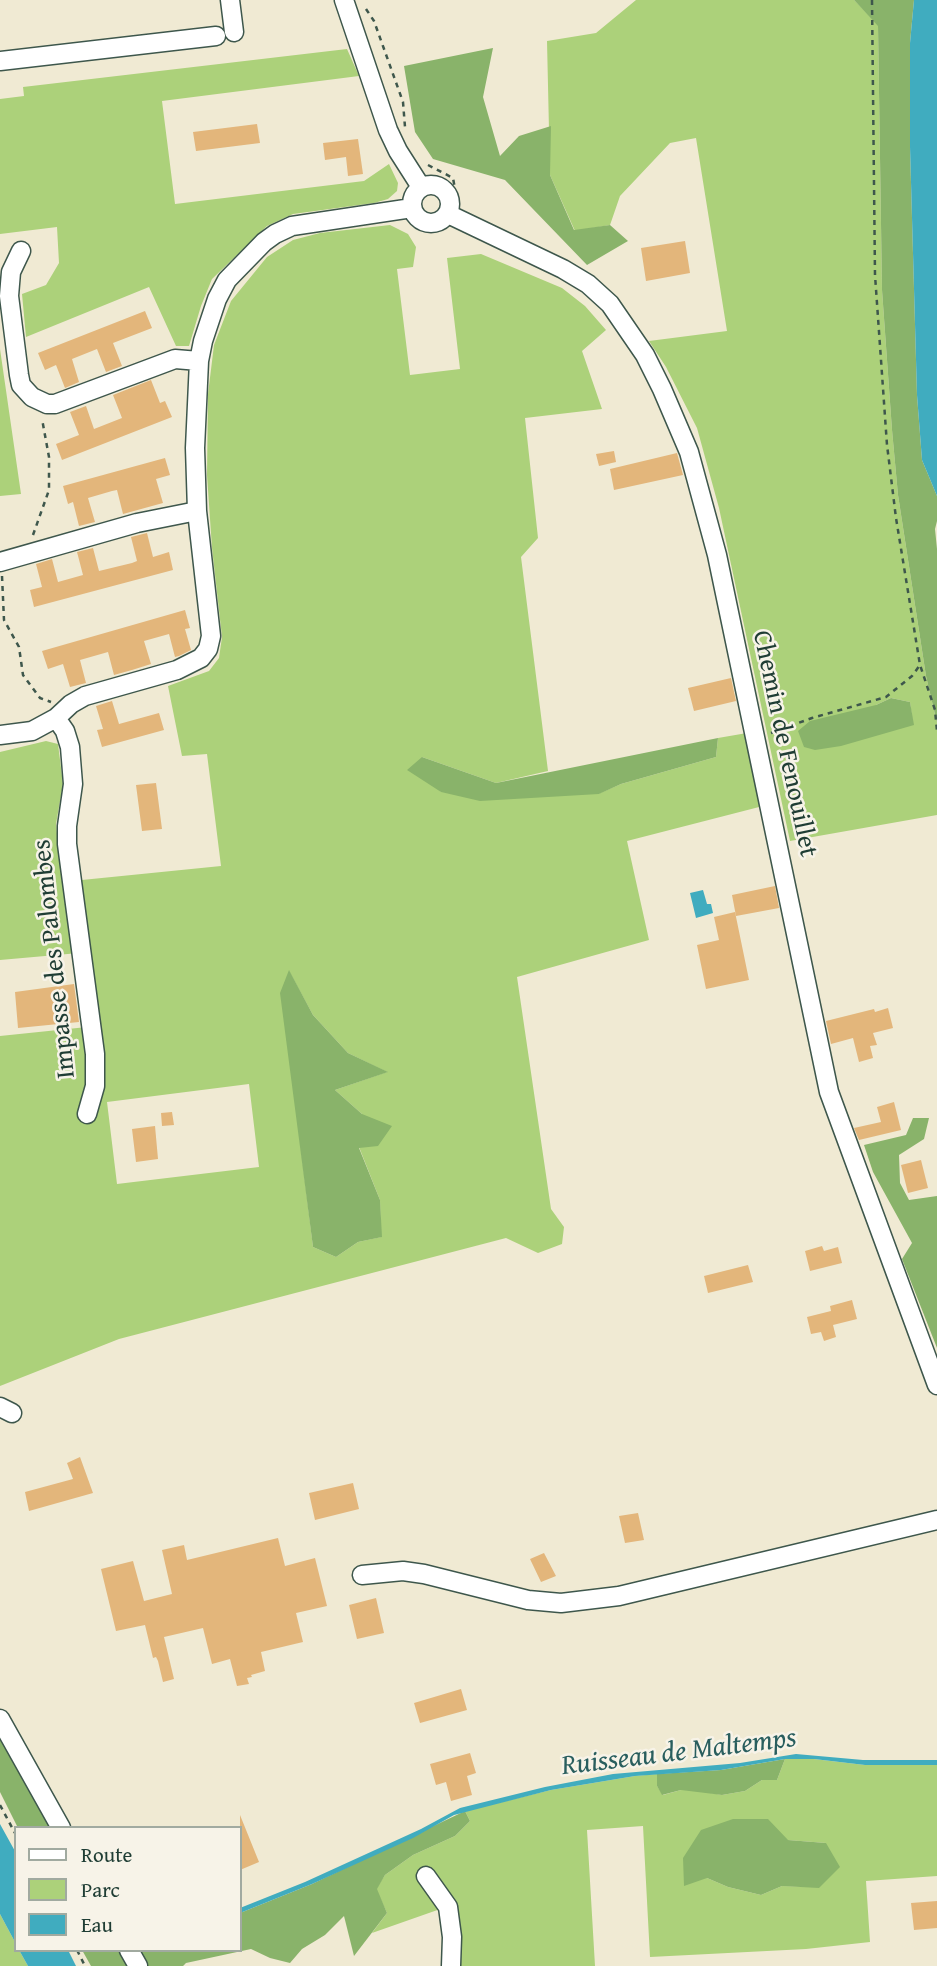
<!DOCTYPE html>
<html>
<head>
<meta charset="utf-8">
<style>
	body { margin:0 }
	#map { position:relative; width:937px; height:1966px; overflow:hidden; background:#f0ead3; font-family:"Gentium Book Plus",serif }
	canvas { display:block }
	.legend { position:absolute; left:14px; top:1826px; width:228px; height:126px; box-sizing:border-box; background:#f7f3e8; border:2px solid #a1aaa0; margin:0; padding:9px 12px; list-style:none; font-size:21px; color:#1f3d34 }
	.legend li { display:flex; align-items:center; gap:14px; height:35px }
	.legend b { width:35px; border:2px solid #a1aaa0 }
</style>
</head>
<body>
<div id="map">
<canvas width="937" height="1966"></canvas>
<ul class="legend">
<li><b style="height:9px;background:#fff"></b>Route</li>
<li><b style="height:19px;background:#acd17a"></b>Parc</li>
<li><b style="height:19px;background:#40acbf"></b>Eau</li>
</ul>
</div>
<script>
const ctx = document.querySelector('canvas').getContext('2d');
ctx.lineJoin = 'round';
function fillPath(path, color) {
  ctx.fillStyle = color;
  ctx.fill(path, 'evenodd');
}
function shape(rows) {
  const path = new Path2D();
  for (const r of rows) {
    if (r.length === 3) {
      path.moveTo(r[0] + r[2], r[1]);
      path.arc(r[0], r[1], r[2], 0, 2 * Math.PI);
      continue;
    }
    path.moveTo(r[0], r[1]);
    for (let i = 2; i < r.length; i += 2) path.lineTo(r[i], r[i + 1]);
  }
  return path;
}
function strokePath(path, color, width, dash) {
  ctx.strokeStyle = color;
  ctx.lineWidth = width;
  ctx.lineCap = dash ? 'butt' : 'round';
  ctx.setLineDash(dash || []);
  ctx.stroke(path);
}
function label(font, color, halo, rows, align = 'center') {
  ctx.font = font + ' "Gentium Book Plus",serif';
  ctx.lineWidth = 5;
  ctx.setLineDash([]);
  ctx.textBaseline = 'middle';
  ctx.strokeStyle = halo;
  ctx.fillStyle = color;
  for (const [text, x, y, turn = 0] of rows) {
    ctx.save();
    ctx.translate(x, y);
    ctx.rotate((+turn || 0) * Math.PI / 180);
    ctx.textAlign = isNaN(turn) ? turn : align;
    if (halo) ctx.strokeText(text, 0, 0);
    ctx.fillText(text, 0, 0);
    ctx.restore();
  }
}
fillPath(shape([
	[636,0,854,0,878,25,882,290,892,430,898,495,926,676,937,723,937,815,790,841,719,508,697,428,666,367,649,341,727,331,696,138,670,143,620,196,610,225,575,231,550,175,547,41,596,33],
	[891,698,910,702,913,725,876,705],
	[347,49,359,76,162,101,175,204,364,181,389,164,398,183,397,191,388,199,374,203,293,214,267,226,212,279,201,306,189,346,176,346,149,287,26,337,22,294,46,285,59,263,57,227,0,234,0,99,24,96,23,87],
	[390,225,408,234,416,247,413,267,397,269,410,375,460,369,447,258,481,254,562,288,585,306,606,330,582,351,602,409,525,418,538,538,521,557,548,771,496,783,422,757,441,792,598,794,621,784,716,757,718,738,747,733,763,806,627,841,649,940,517,977,551,1209,564,1227,562,1244,538,1253,506,1238,119,1339,0,1386,0,1036,87,1027,79,953,0,960,0,752,46,741,58,744,63,784,56,824,62,882,221,866,207,754,182,756,168,686,209,671,219,658,222,637,212,548,207,475,208,394,214,345,231,301,267,257,293,240,320,233],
	[289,971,313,1015,348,1053,387,1072,335,1090,362,1114,359,1147,380,1200,381,1237,358,1242,336,1257,313,1247,300,1141],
	[249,1084,259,1167,117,1184,107,1102],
	[0,349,21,494,0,496],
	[805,1758,865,1765,937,1765,937,1876,866,1881,870,1942,806,1949,650,1957,643,1826,587,1830,595,1966,453,1966,446,1907,372,1933,387,1913,376,1889,385,1875,413,1855,455,1836,470,1821,465,1811,551,1790,635,1776,657,1774,657,1786,663,1795,681,1790,695,1790,722,1795,745,1791,762,1780,777,1780,785,1759],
	[788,1840,826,1843,819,1887,782,1886,761,1895,728,1887,707,1878],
	[0,1914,16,1944,16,1950,19,1950,28,1966,0,1966]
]), '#acd17a');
fillPath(shape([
	[854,0,914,0,910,43,910,147,917,395,922,460,937,496,937,521,935,529,937,549,937,723,926,676,898,495,892,430,882,290,878,26],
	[493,48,483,97,500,156,519,136,551,126,550,175,574,230,610,225,628,241,587,265,505,180,433,159,415,132,404,66],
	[891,698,910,702,914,725,841,746,815,750,804,747,798,731,810,721,876,705],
	[718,738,716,757,621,784,599,794,480,801,441,792,407,770,422,757,496,783],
	[289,970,313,1015,348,1053,388,1072,335,1090,362,1114,392,1126,378,1146,359,1148,380,1200,382,1237,358,1242,336,1257,313,1247,280,993],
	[913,1118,929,1118,924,1139,899,1155,900,1183,909,1200,937,1196,937,1348,902,1259,912,1243,873,1172,864,1145,906,1135],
	[0,1726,55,1828,18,1828,0,1792],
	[785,1759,777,1780,762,1780,745,1791,722,1795,681,1790,662,1795,657,1786,657,1774,721,1770],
	[465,1811,470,1821,455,1836,413,1855,385,1875,377,1889,387,1913,354,1956,344,1916,325,1935,302,1949,290,1963,270,1958,251,1949,186,1963,183,1966,146,1966,137,1950,240,1950,240,1913,312,1884],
	[733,1819,768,1819,788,1840,826,1843,840,1867,819,1888,782,1886,761,1895,728,1887,707,1878,684,1886,683,1858,701,1830],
	[82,1950,121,1950,129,1966,91,1966]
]), '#89b36a');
fillPath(shape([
	[914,0,937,0,937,496,922,460,917,395,910,147,910,43],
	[703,890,707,904,711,904,713,913,696,918,690,893],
	[796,1754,863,1760,937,1760,937,1765,865,1765,814,1759,785,1759,721,1770,635,1776,551,1790,454,1815,413,1838,312,1884,240,1913,240,1908,305,1882,421,1829,460,1808,545,1787,613,1774,740,1763],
	[0,1824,16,1853,16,1944,0,1914],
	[19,1950,68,1950,76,1966,28,1966]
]), '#40acbf');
fillPath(shape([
	[257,124,260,143,196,151,193,132],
	[358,139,363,174,348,176,346,157,325,160,323,143],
	[685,241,690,273,646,281,641,248],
	[145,311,152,328,113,343,122,366,106,372,97,349,72,359,79,382,65,388,56,365,45,370,38,353],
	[151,380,160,403,165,401,172,417,62,460,56,444,79,435,70,412,86,406,94,429,122,418,113,395],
	[614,451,616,462,599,466,596,454],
	[677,453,683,475,614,490,610,469],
	[165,458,170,475,156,479,163,503,123,514,117,490,112,491,88,498,95,522,79,526,73,502,68,504,63,486],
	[147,533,153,557,169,552,173,570,34,607,30,590,42,587,36,564,52,559,58,582,83,575,77,552,93,548,99,571,132,563,137,561,131,537],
	[185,610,190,628,185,629,191,650,179,656,175,657,169,634,144,641,151,664,132,670,114,675,108,652,80,660,86,683,70,687,63,664,48,669,42,651],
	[731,678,736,701,694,711,688,688],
	[112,701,119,724,159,713,164,730,102,747,97,730,103,729,96,706],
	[156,783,162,829,142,831,136,785],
	[775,886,779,908,736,916,732,895],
	[735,912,749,980,706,989,697,945,719,940,714,917],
	[74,984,79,1022,18,1028,15,992],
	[888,1008,893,1028,873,1033,877,1045,870,1046,873,1058,859,1062,853,1038,831,1044,826,1021,874,1009,875,1012],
	[894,1102,901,1130,859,1140,854,1128,881,1122,877,1107],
	[172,1112,174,1125,162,1126,161,1113],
	[155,1126,158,1159,136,1162,132,1129],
	[921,1160,928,1188,908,1193,901,1165],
	[822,1246,824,1251,838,1247,842,1263,810,1271,805,1251],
	[748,1265,753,1282,708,1293,704,1276],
	[852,1300,857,1319,833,1325,836,1337,824,1341,821,1332,811,1334,807,1317,831,1311,830,1306],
	[80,1457,93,1493,29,1511,25,1492,73,1479,67,1463],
	[353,1483,359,1509,315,1520,309,1493],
	[638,1513,644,1540,625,1543,619,1516],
	[278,1538,285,1566,315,1558,327,1606,296,1613,303,1642,261,1652,265,1671,251,1675,252,1677,247,1678,249,1684,237,1686,230,1659,212,1664,203,1628,164,1637,174,1679,163,1682,158,1661,156,1657,153,1658,145,1625,116,1631,101,1569,133,1561,144,1601,172,1594,162,1550,184,1545,187,1560],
	[544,1553,556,1576,541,1582,530,1559],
	[376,1598,384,1633,357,1639,349,1605],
	[461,1689,467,1710,420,1723,414,1703],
	[470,1753,476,1773,467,1776,472,1795,451,1801,446,1782,436,1785,430,1764],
	[240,1815,259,1862,240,1870],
	[937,1901,937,1928,914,1930,911,1903]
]), '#e3b67b');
const minor = shape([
	[230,0,234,32],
	[344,0,388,130,398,151,421,187],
	[0,61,216,36],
	[431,204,19],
	[448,214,563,269,588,284,610,304,645,355,662,389,689,452,717,555,829,1092,937,1385],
	[21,251,11,272,9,296,19,375,21,385,32,397,47,404,55,404,175,359,199,361],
	[0,562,137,523,197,511],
	[56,718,65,731,70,747,73,784,67,826,67,844,95,1054,95,1086,87,1114],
	[0,735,32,731,56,718,71,704,85,696,177,670,201,658,208,649,211,636,197,511,195,448,199,361,203,341,217,299,227,280,264,242,275,234,292,226,412,208],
	[0,1407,12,1413],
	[362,1575,403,1571,424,1574,528,1600,561,1603,619,1596,937,1520],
	[0,1719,61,1828],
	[426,1876,448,1907,452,1937,451,1966],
	[129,1950,138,1966]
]);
strokePath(minor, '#3e574c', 21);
strokePath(shape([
	[872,0,875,275,887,445,896,518,920,665,935,710,937,731],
	[366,9,374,21,403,102,405,127],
	[428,165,453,178,455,189,447,194],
	[33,535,49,490,49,457,42,419],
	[2,576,4,620,19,647,23,675,40,698,51,702],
	[771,733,812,718,886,697,912,676,920,665],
	[0,1805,16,1835],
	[77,1950,85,1966]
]), '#3e574c', 2.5, [5, 5]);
strokePath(minor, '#fff', 18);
label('26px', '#1f3d34', '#f7f3e8', [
	["Chemin de Fenouillet",784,744,78],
	["Impasse des Palombes",55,959,-96]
]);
label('italic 28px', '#295e5e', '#f7f3e8', [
	["Ruisseau de Maltemps",679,1753,-7]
]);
</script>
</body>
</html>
